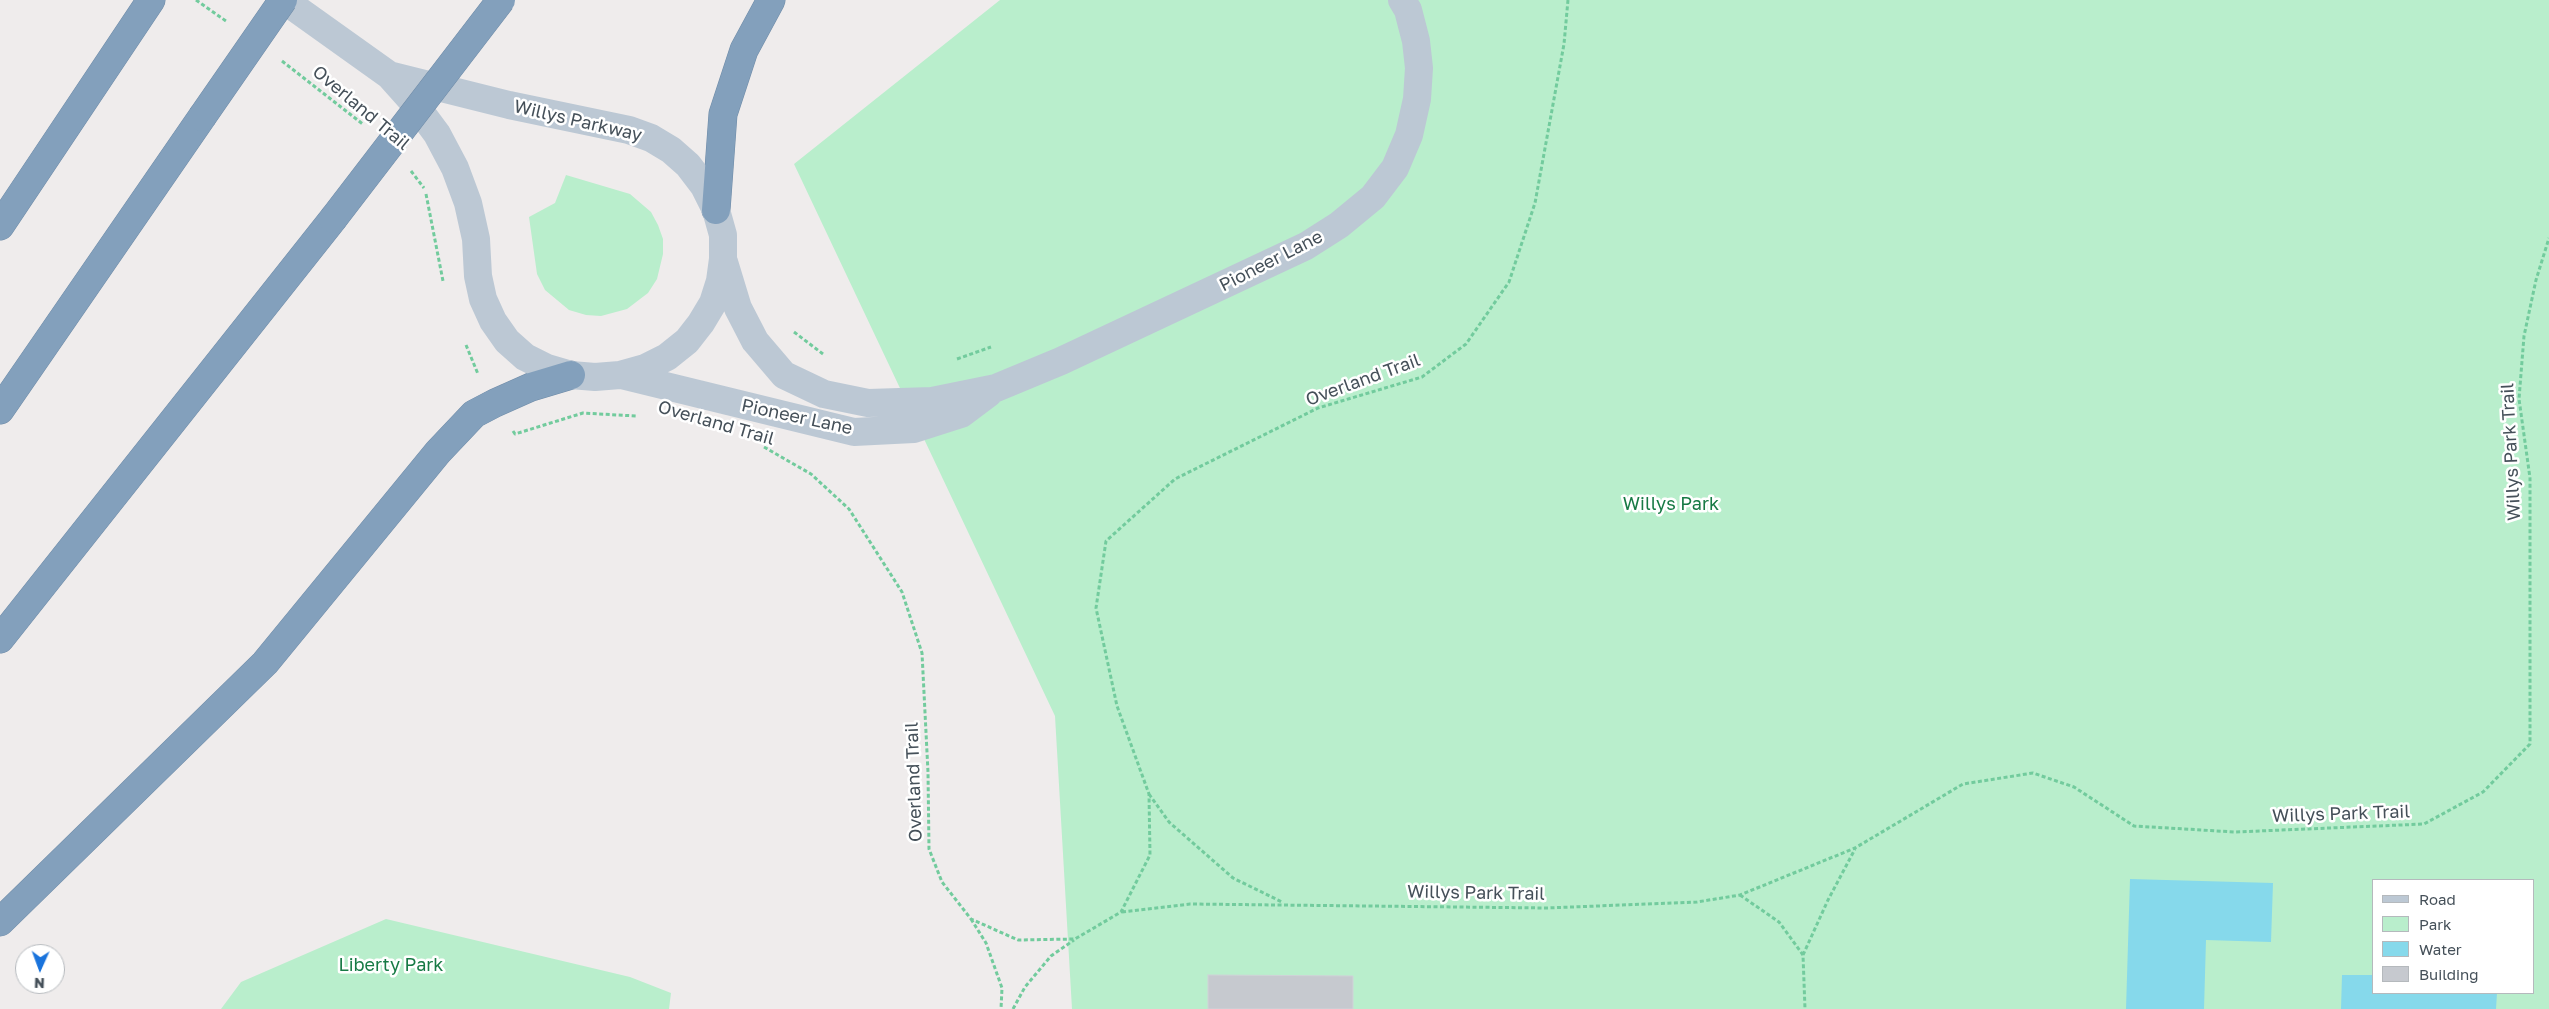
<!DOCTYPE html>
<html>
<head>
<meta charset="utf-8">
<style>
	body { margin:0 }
	#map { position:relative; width:2549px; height:1009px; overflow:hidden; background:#efecec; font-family:"Golos Text",sans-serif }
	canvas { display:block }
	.legend { position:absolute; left:2372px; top:879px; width:162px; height:115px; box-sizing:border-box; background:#fff; border:1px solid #b5b9bd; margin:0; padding:6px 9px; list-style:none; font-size:15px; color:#455059 }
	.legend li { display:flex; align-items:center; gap:10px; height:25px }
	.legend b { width:25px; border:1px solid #b5b9bd }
	.north { position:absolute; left:15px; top:944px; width:50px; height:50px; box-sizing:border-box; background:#fff; border:1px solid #b5b9bd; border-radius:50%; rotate:182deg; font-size:14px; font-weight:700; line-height:20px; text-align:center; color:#455059 }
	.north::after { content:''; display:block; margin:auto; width:18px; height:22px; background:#1973dc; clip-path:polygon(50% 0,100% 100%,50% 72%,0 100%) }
</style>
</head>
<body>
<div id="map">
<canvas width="2549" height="1009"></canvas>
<ul class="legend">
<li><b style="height:6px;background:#bcc8d4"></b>Road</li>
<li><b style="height:14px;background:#b9eecc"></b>Park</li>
<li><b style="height:14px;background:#86d9eb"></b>Water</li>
<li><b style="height:14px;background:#c6c9cf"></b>Building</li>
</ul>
<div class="north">N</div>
</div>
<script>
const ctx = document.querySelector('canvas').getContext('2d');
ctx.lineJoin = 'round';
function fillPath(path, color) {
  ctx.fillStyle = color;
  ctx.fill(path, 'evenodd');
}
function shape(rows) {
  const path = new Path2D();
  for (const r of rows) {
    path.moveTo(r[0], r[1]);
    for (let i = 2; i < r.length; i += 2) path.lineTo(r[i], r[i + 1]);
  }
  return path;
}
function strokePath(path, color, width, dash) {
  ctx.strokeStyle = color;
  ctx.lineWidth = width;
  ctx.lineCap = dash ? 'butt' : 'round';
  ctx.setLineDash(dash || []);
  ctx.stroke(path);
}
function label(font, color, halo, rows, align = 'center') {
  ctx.font = font + ' "Golos Text",sans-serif';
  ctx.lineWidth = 5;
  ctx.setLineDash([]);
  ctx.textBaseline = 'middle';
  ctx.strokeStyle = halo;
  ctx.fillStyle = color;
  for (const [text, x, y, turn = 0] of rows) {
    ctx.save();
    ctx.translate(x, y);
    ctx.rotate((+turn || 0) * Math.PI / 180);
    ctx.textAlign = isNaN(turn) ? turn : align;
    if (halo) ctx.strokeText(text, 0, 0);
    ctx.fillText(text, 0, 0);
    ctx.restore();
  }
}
fillPath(shape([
	[1000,0,2549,0,2549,1009,1072,1009,1055,716,794,164],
	[2373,880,2533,880,2533,993,2373,993],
	[566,175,630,194,651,212,658,225,663,239,663,254,657,279,648,293,627,309,601,316,586,315,569,310,545,290,537,274,529,217,555,203],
	[386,919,630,977,671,993,669,1009,221,1009,241,982]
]), '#b9eecc');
fillPath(shape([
	[2130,879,2273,883,2271,942,2206,940,2204,1009,2126,1009],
	[2342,975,2373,975,2373,993,2497,993,2496,1009,2341,1009]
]), '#86d9eb');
const building = shape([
	[1208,975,1353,976,1353,1009,1208,1009,1208,975]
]);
fillPath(building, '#c6c9cf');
strokePath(building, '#d0d3d8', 1);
const highway = shape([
	[716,210,723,114,744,50,771,0],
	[0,226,151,0],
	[0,410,202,117],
	[0,639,333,219],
	[0,922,265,663,438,452,474,414,495,403,531,387,571,375]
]);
strokePath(highway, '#6f8ba7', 29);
strokePath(shape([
	[196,0,226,21],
	[282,61,364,125],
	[411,171,424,188],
	[426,194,443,281],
	[794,332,823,354],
	[466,345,478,374],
	[957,359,991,347],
	[513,431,515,434,583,413,636,416],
	[764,447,811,474,849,509,902,592,922,653,928,772,929,849,942,882,971,919,1018,940,1075,939,1121,912,1150,855,1149,794,1117,706,1096,608,1106,541,1175,479,1318,408,1422,377,1466,344,1509,282,1535,203,1564,44,1568,0],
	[1149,794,1169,822,1233,878,1282,902],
	[1740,895,1779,922,1803,955,1805,1009],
	[1122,912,1190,904,1547,908,1697,902,1740,895,1855,848,1963,784,2033,773,2074,787,2134,826,2235,832,2424,824,2483,792,2530,744,2530,478,2519,399,2524,336,2536,280,2549,238],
	[971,919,986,943,1002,988,1001,1009],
	[1803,955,1828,900,1855,849],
	[1013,1009,1025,987,1051,956,1074,940]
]), '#72cb9d', 3, [4, 2.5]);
strokePath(shape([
	[284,0,389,75,414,103,437,134,455,168,468,203,476,239,478,276,483,299,493,321,507,341,525,357,547,368,571,375,595,377,620,375,645,368,667,357,687,341,701,323,713,303,720,281,723,259,723,235,716,210,704,186,688,165,671,150,651,138,629,130,509,105,389,75],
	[724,262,738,308,755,341,784,375,824,394,868,403,932,401,996,388,1061,361,1306,246,1339,225,1373,197,1395,168,1409,135,1417,99,1419,68,1416,41,1408,10,1402,0],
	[621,375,854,432,914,429,961,414,989,393]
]), '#bcc8d4', 28);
strokePath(highway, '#83a0bc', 28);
const highwayBridge = shape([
	[202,117,283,0],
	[333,219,501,0]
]);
strokePath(highwayBridge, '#6f8ba7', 29, []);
strokePath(highwayBridge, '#83a0bc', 28);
label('18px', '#455059', '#fff', [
	["Overland Trail",361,108,40],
	["Willys Parkway",578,121,13],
	["Pioneer Lane",1271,261,-27],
	["Overland Trail",1363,380,-20],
	["Pioneer Lane",797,417,12],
	["Overland Trail",716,423,16],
	["Willys Park Trail",2511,452,-93],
	["Overland Trail",914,782,-92],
	["Willys Park Trail",2341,814,-2],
	["Willys Park Trail",1476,893,1]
]);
label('18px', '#177a45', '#fff', [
	["Willys Park",1671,504],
	["Liberty Park",391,965]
]);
</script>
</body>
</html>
